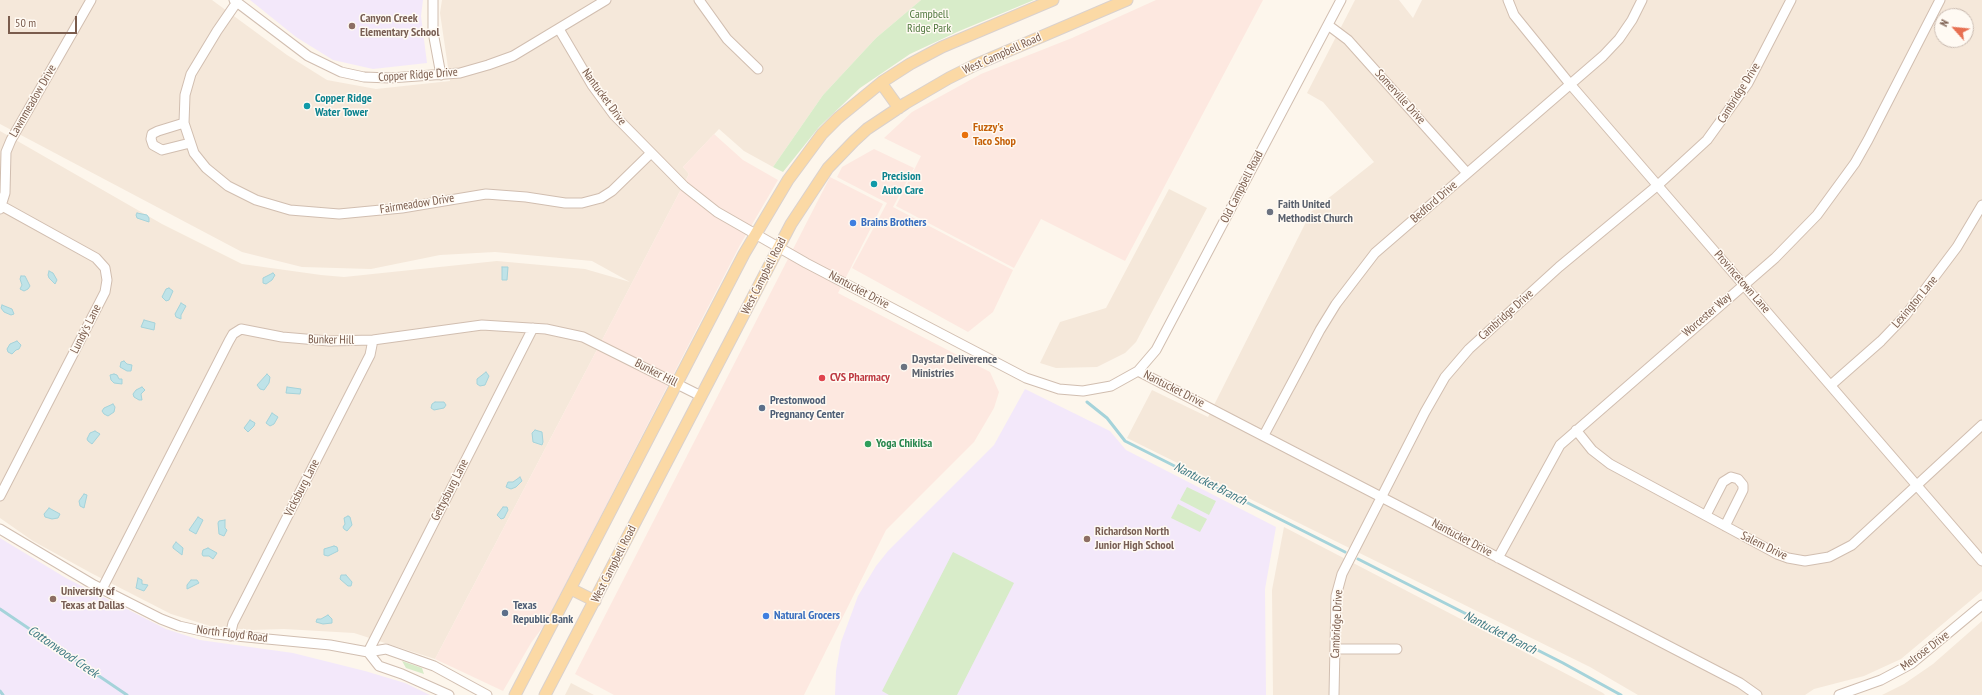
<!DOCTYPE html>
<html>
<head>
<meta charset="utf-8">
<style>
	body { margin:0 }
	#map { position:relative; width:1982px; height:695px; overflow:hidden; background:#fdf6ec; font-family:"PT Sans Narrow",sans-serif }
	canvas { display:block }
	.north { position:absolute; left:1934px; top:8px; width:40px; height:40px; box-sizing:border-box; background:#fffaf3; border:1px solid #cabbb1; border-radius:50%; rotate:297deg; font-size:11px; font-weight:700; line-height:16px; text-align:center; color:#7a5c4d }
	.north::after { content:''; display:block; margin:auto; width:14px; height:18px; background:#e76f51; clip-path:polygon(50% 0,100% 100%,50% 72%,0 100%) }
	.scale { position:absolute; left:8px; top:16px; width:69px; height:18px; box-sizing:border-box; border:2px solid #7a5c4d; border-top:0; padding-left:5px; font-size:12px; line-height:14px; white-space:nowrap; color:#7a5c4d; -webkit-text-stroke:3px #fffaf3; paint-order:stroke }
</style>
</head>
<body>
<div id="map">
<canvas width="1982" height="695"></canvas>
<div class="north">N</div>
<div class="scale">50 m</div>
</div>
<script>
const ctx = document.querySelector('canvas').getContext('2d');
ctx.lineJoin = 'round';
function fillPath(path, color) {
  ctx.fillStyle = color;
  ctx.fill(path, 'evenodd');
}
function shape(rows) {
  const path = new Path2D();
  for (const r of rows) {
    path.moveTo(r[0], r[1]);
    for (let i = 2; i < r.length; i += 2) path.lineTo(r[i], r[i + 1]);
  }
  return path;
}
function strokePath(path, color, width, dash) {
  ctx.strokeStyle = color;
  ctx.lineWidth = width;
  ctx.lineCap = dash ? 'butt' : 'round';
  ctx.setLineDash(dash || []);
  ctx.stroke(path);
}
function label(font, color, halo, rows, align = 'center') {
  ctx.font = font + ' "PT Sans Narrow",sans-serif';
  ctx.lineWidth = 3;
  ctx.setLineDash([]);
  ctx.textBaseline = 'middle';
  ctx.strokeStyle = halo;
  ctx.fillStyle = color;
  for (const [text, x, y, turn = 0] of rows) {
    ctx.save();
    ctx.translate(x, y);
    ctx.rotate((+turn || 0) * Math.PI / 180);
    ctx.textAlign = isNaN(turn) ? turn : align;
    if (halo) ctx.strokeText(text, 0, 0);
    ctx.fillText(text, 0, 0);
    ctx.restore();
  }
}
fillPath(shape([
	[0,0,212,0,287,55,327,80,376,89,450,81,440,13,442,0,921,0,876,38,823,95,773,167,744,151,719,129,683,167,689,174,435,659,354,633,284,629,251,630,210,626,171,614,91,573,33,541,0,518,0,131,162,224,242,264,321,275,344,277,497,261,585,269,630,282,592,261,495,252,440,255,371,269,302,267,242,252,0,124],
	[1355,0,1399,0,1413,18,1422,0,1982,0,1982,591,1901,659,1864,676,1814,689,1805,695,1638,695,1590,667,1127,438,1152,390,1208,417,1311,212,1374,162,1323,102,1307,93],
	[1942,16,1966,16,1966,40,1942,40],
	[1169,189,1207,208,1136,342,1125,353,1097,367,1056,368,1040,363,1060,322,1106,308],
	[1284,527,1603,693,1605,695,1273,695,1272,590],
	[1982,621,1982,695,1882,695,1904,684,1933,664],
	[571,683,594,695,565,695]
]), '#f5e8da');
fillPath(shape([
	[1156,0,1263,0,1125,261,1041,219,1014,268,896,206,921,156,884,138,912,112,981,74,1072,38],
	[714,134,743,160,778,180,740,245,545,624,531,643,503,691,435,659,689,174,683,167],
	[874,149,914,168,893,207,1013,270,993,312,968,332,852,268,887,203,837,177,842,167],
	[830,177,883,204,838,293,990,372,999,392,994,408,974,442,886,530,804,695,614,695,575,674]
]), '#fde8e0');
fillPath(shape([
	[250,0,423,0,421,16,427,63,373,69,333,60,296,37],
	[1025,389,1110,431,1126,450,1276,527,1265,589,1266,695,835,695,836,671,841,642,858,596,876,566,888,551,994,445],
	[0,538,66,578,166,629,200,640,293,653,365,671,405,683,430,695,0,695]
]), '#f3e8fa');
fillPath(shape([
	[921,0,1034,0,957,32,910,54,860,88,819,127,783,172,773,167,823,95,876,38],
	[1187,487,1216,501,1209,515,1180,500],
	[1178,504,1207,519,1200,532,1171,518],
	[953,552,1014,583,957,695,889,695,882,691],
	[402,661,422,668,424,674,406,668]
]), '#d8ecc9');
const water = shape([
	[137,213,147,215,149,218,149,222,137,218,136,215,137,213],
	[502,267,508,267,507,280,502,280,502,267],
	[49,271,53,273,57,280,55,284,49,278,48,275,49,271],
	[273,273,275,275,272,280,266,284,263,283,263,278,273,273],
	[21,276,25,276,30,286,28,289,24,291,20,289,22,285,20,279,21,276],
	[169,288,173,291,169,300,166,301,162,297,166,289,169,288],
	[181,303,186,306,181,315,181,319,176,317,175,314,181,303],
	[2,305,12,309,14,314,11,315,4,312,1,308,2,305],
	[144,320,155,323,154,330,141,327,144,320],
	[17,341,21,345,19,349,16,350,12,354,8,352,7,349,10,344,17,341],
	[124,361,127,364,132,365,131,371,127,371,120,367,121,362,124,361],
	[486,372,489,376,485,385,480,386,477,384,477,379,486,372],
	[114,374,117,375,119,379,122,379,122,384,114,383,111,380,110,375,114,374],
	[267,374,270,377,269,383,264,390,260,389,257,385,267,374],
	[142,387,145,390,141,394,142,400,139,400,134,397,133,394,136,390,142,387],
	[287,387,301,389,300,394,286,393,287,387],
	[435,402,444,402,446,405,444,408,434,410,431,408,432,404,435,402],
	[113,404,115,407,114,412,108,416,104,414,102,411,104,408,113,404],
	[272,413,278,417,274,424,270,426,266,423,272,413],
	[250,420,255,423,254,426,248,432,244,428,250,420],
	[535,430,542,432,543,442,542,445,533,442,532,433,535,430],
	[95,431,100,434,92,444,88,441,87,439,90,433,95,431],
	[520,477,522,481,516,487,511,489,506,487,508,482,513,482,520,477],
	[84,494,87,495,84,508,80,506,79,501,84,494],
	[503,507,507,507,508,510,504,518,501,519,497,515,503,507],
	[49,508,60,514,58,518,52,519,45,517,44,514,49,508],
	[348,516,350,517,352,525,347,531,344,529,343,527,345,524,344,518,348,516],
	[198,517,203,520,196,534,189,530,198,517],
	[225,520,225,528,227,530,224,536,219,534,218,523,219,521,225,520],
	[176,542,183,548,182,555,173,548,173,546,176,542],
	[334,546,337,547,338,551,328,556,324,555,324,549,334,546],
	[208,548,217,553,213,559,209,556,203,556,202,554,203,550,208,548],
	[346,575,352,582,351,586,348,586,340,579,341,575,346,575],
	[138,578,142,580,142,584,148,585,144,591,136,588,138,578],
	[191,580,197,580,199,583,187,589,187,585,191,580],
	[328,615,332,619,332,623,323,624,316,622,317,619,321,619,328,615]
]);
fillPath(water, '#bfe3e8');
strokePath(water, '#a5d3da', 1);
strokePath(shape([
	[1087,402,1107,418,1125,441,1345,552],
	[1358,559,1563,663,1621,695],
	[0,609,127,695],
	[0,691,3,695]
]), '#a5d3da', 3);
const minor = shape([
	[234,0,308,56,341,72,364,77,390,78,460,73,488,65,513,56,606,0],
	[433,0,433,32,441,75],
	[699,0,727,39,758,69],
	[1508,0,1514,15,1570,84,1982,561],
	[237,2,217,31,191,74,185,95,184,123,194,153,206,168,228,186,256,200,290,210,339,214,402,208,486,194,526,197,565,203,582,203,601,198,612,191,651,153],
	[1328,25,1348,40,1467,173],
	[559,29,592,85,614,115,684,186,717,212,806,263,1026,378,1059,389,1083,391,1111,386,1138,371,1156,350,1341,0],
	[184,123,158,131,152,134,151,139,153,145,162,150,190,143],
	[0,209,5,193,6,152,11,140,91,0],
	[1138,371,1740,683,1757,695],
	[1831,385,1881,341,1905,316,1957,247,1982,205],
	[1576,430,1592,450,1610,464,1777,554,1788,558,1805,561,1829,557,1852,545,1982,425],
	[1264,435,1320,330,1336,304,1375,253,1603,56,1619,39,1632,20,1642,0],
	[0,496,105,292,107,280,105,268,96,258,2,206],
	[1706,515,1723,482,1731,477,1738,479,1743,485,1743,490,1725,526],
	[0,529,94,585,161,619,179,626,215,634,330,645,368,652,386,649,434,666,487,695],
	[1498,558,1560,445,1775,258,1817,215,1855,163,1868,140,1940,0],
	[102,589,229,341,233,334,241,329,282,337,329,341,373,340,482,325,546,329,583,337,701,396],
	[230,636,233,623,370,355,373,340],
	[1335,649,1397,649],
	[368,652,533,328],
	[368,652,379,666,402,674,449,695],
	[1334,695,1336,596,1342,574,1425,412,1445,377,1469,349,1559,267,1658,185,1707,140,1748,83,1791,0],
	[1839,695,1881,680,1911,664,1982,605]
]);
const major = shape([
	[881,83,899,108],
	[571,589,595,601],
	[515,695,744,254,788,180,822,134,838,118,882,82,910,64,942,47,1053,0],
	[545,695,791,224,828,168,854,141,867,129,906,103,949,78,975,65,1127,0]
]);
strokePath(minor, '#d1beb0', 11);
strokePath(major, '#dad1cd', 13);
strokePath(minor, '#fff', 9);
strokePath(major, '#fbd9a5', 11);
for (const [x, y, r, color] of [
	[352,26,4,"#8d6e63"],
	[307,106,4,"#0f9aa8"],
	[965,135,4,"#e8710a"],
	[874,184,4,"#0f9aa8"],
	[1270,212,4,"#6b7280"],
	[853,223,4,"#3f7fe0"],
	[904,367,4,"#6b7280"],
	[822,378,4,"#e0444e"],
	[762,408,4,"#5c6f8a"],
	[868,444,4,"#2e9e5b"],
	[1087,539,4,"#8d6e63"],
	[53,599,4,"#8d6e63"],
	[505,613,4,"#5c6f8a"],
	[766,616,4,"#3f7fe0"]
]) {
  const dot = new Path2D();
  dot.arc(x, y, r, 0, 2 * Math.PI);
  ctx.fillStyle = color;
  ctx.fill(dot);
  strokePath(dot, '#fffaf3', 1.5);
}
label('12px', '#537a41', '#fffaf3', [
	["Campbell",929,15],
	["Ridge Park",929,29]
]);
label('bold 12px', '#785e54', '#fffaf3', [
	["Canyon Creek",360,19],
	["Elementary School",360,33],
	["Richardson North",1095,532],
	["Junior High School",1095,546],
	["University of",61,592],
	["Texas at Dallas",61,606]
], 'left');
label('12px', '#7a5c4d', '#fffaf3', [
	["West Campbell Road",1002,54,-24],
	["Copper Ridge Drive",418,75,-4],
	["Cambridge Drive",1739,93,-58],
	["Nantucket Drive",604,97,54],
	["Somerville Drive",1400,97,48],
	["Lawnmeadow Drive",33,101,-60],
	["Old Campbell Road",1242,187,-63],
	["Bedford Drive",1434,202,-41],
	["Fairmeadow Drive",417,204,-9],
	["West Campbell Road",764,276,-63],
	["Provincetown Lane",1742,282,49],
	["Nantucket Drive",859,290,28],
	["Lexington Lane",1915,302,-50],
	["Cambridge Drive",1506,315,-42],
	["Worcester Way",1707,315,-41],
	["Lundy's Lane",86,329,-63],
	["Bunker Hill",331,340,1],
	["Bunker Hill",656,373,27],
	["Nantucket Drive",1174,389,27],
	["Vicksburg Lane",302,488,-63],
	["Gettysburg Lane",450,490,-63],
	["Nantucket Drive",1462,538,28],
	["Salem Drive",1764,546,26],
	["West Campbell Road",614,564,-63],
	["Cambridge Drive",1337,624,-87],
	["North Floyd Road",232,634,7],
	["Melrose Drive",1925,651,-37]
]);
label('bold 12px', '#0d838f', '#fffaf3', [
	["Copper Ridge",315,99],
	["Water Tower",315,113],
	["Precision",882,177],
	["Auto Care",882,191]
], 'left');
label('bold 12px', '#c56008', '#fffaf3', [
	["Fuzzy's",973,128],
	["Taco Shop",973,142]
], 'left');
label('bold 12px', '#5b616d', '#fffaf3', [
	["Faith United",1278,205],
	["Methodist Church",1278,219],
	["Daystar Deliverence",912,360],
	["Ministries",912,374]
], 'left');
label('bold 12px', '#366cbe', '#fffaf3', [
	["Brains Brothers",861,223],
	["Natural Grocers",774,616]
], 'left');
label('bold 12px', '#be3a42', '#fffaf3', [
	["CVS Pharmacy",830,378]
], 'left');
label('bold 12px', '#4e5e75', '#fffaf3', [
	["Prestonwood",770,401],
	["Pregnancy Center",770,415],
	["Texas",513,606],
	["Republic Bank",513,620]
], 'left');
label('bold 12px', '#27864d', '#fffaf3', [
	["Yoga Chikilsa",876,444]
], 'left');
label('italic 13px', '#437c86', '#fffaf3', [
	["Nantucket Branch",1210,484,27],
	["Nantucket Branch",1500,633,27],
	["Cottonwood Creek",63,652,34]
]);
</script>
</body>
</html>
